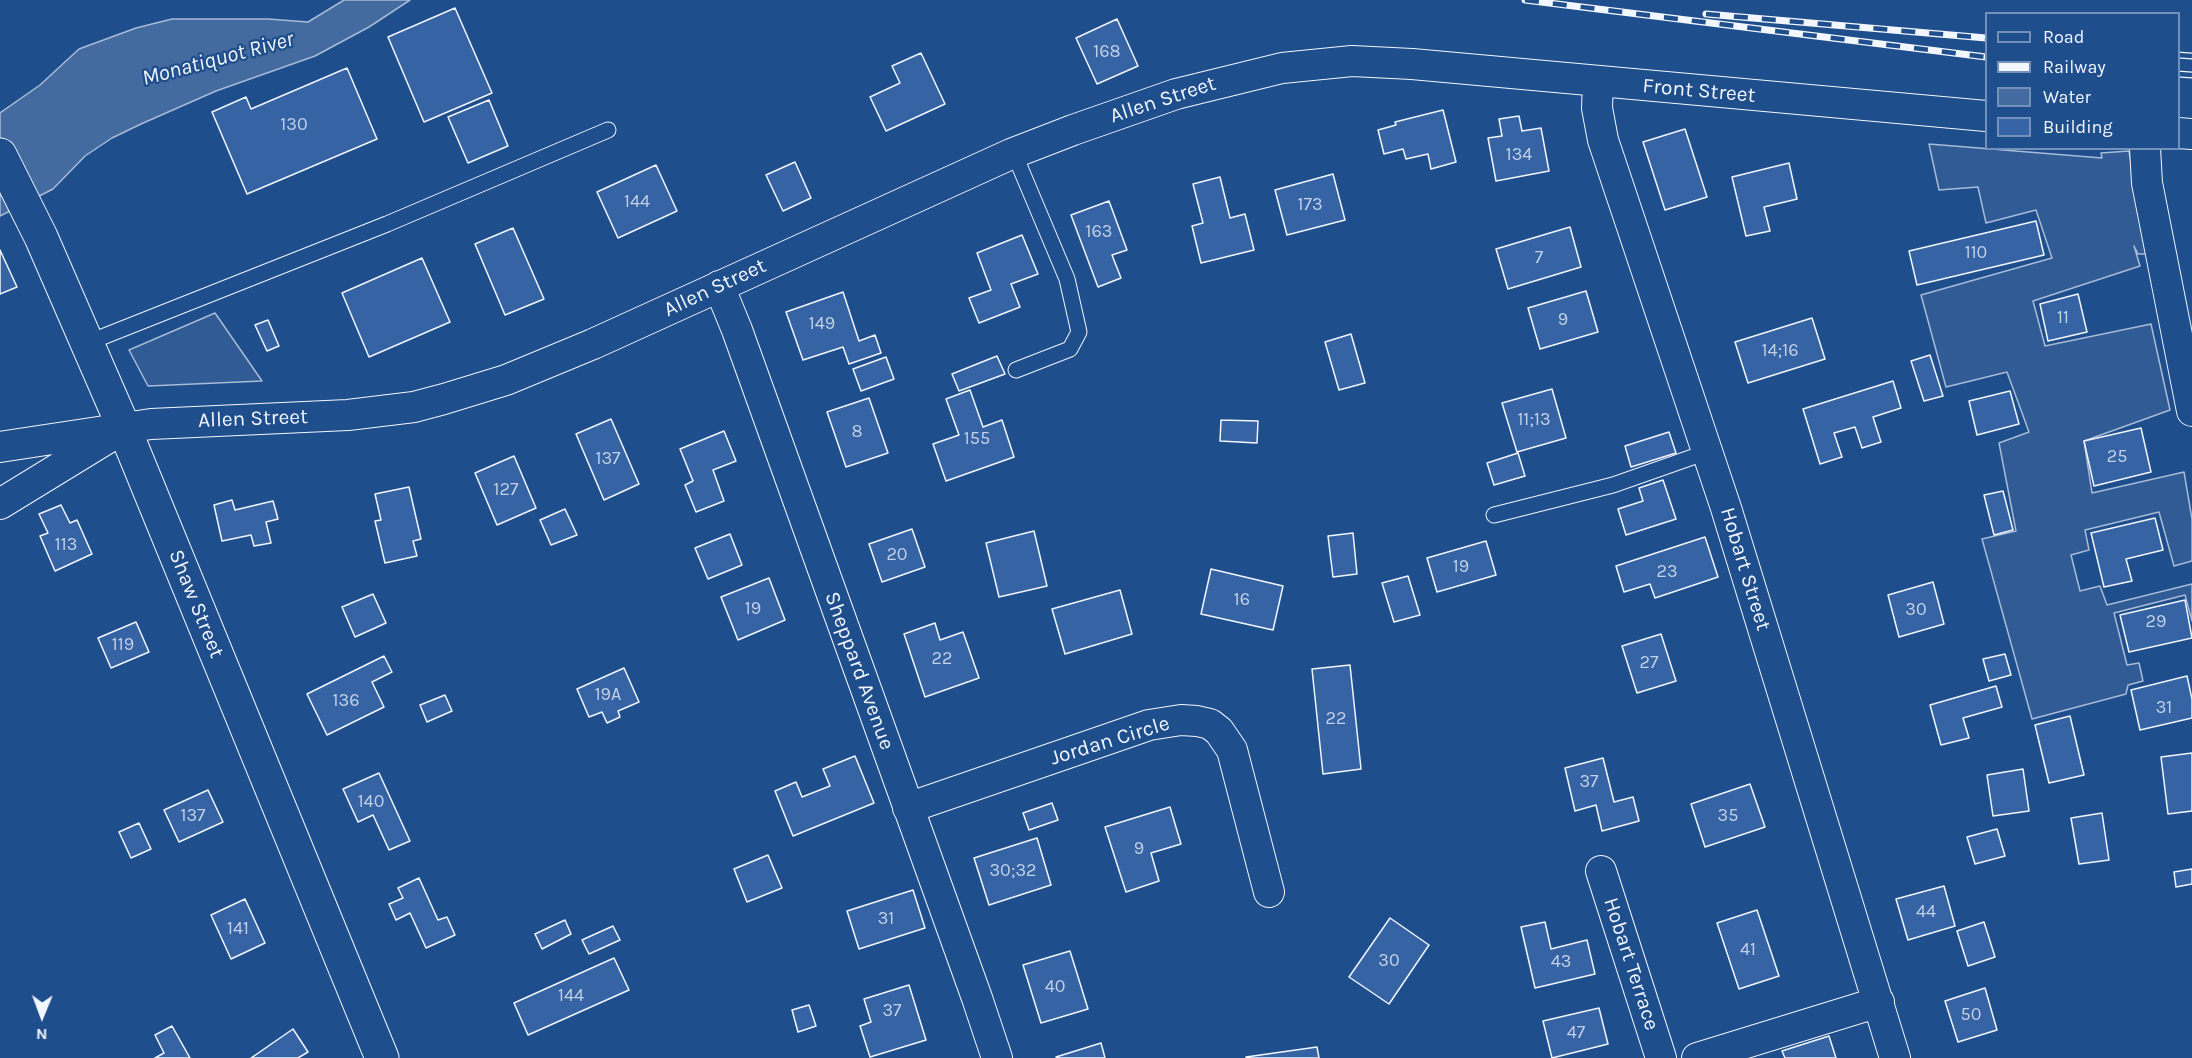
<!DOCTYPE html>
<html>
<head>
<meta charset="utf-8">
<style>
	body { margin:0 }
	#map { position:relative; width:2192px; height:1058px; overflow:hidden; background:#1f4e8c; font-family:Karla,sans-serif }
	canvas { display:block }
	.legend { position:absolute; left:1985px; top:12px; width:195px; height:138px; box-sizing:border-box; background:#1f4e8c; border:2px solid #7391ba; margin:0; padding:8px 10px; list-style:none; font-size:18px; color:#f2f6ff }
	.legend li { display:flex; align-items:center; gap:12px; height:30px }
	.legend b { width:30px; border:2px solid #7391ba }
	.north { position:absolute; left:12px; top:986px; width:60px; height:60px; -webkit-text-stroke:4px #1f4e8c; paint-order:stroke; rotate:181deg; font-size:16px; font-weight:700; line-height:24px; text-align:center; color:#f2f6ff }
	.north::after { content:''; display:block; margin:auto; width:21px; height:27px; background:#f2f6ff; clip-path:polygon(50% 0,100% 100%,50% 72%,0 100%) }
</style>
</head>
<body>
<div id="map">
<canvas width="2192" height="1058"></canvas>
<ul class="legend">
<li><b style="height:8px;background:#1f4e8c"></b>Road</li>
<li><b style="height:8px;background:#f2f6ff"></b>Railway</li>
<li><b style="height:16px;background:#446ba0"></b>Water</li>
<li><b style="height:16px;background:#3563a3"></b>Building</li>
</ul>
<div class="north">N</div>
</div>
<script>
const ctx = document.querySelector('canvas').getContext('2d');
ctx.lineJoin = 'round';
function fillPath(path, color) {
  ctx.fillStyle = color;
  ctx.fill(path, 'evenodd');
}
function shape(rows) {
  const path = new Path2D();
  for (const r of rows) {
    path.moveTo(r[0], r[1]);
    for (let i = 2; i < r.length; i += 2) path.lineTo(r[i], r[i + 1]);
  }
  return path;
}
function strokePath(path, color, width, dash) {
  ctx.strokeStyle = color;
  ctx.lineWidth = width;
  ctx.lineCap = dash ? 'butt' : 'round';
  ctx.setLineDash(dash || []);
  ctx.stroke(path);
}
function label(font, color, halo, rows, align = 'center') {
  ctx.font = font + ' Karla,sans-serif';
  ctx.lineWidth = 4.5;
  ctx.setLineDash([]);
  ctx.textBaseline = 'middle';
  ctx.strokeStyle = halo;
  ctx.fillStyle = color;
  for (const [text, x, y, turn = 0] of rows) {
    ctx.save();
    ctx.translate(x, y);
    ctx.rotate((+turn || 0) * Math.PI / 180);
    ctx.textAlign = isNaN(turn) ? turn : align;
    if (halo) ctx.strokeText(text, 0, 0);
    ctx.fillText(text, 0, 0);
    ctx.restore();
  }
}
const built = shape([
	[1929,144,2102,158,2101,153,2129,151,2147,254,2138,254,2134,246,2140,266,2033,301,2045,346,2151,324,2170,410,2084,441,2092,493,2184,472,2192,519,2192,561,2174,566,2159,512,2085,530,2089,550,2071,555,2080,591,2100,586,2107,605,2192,584,2192,621,2185,595,2114,613,2127,665,2139,663,2143,681,2128,685,2126,694,2032,719,1982,539,2016,531,1999,443,2029,432,2007,372,1946,387,1921,295,2052,258,2036,210,1986,223,1978,187,1939,190,1929,144],
	[215,313,262,381,148,386,129,350,215,313]
]);
fillPath(built, '#305b95');
strokePath(built, '#a8bbd7', 1.5);
const water = shape([
	[344,0,410,0,369,27,315,56,216,91,141,124,112,138,85,156,53,189,0,216,0,113,40,85,79,49,136,28,172,19,268,19,308,22,344,0]
]);
fillPath(water, '#446ba0');
strokePath(water, '#a8bbd7', 1.5);
const building = shape([
	[455,8,492,93,424,122,388,37,455,8],
	[1117,19,1138,66,1097,84,1076,38,1117,19],
	[921,53,945,104,886,131,870,97,900,83,892,66,921,53],
	[347,68,377,139,247,194,212,112,246,97,251,109,347,68],
	[489,100,508,146,468,163,448,117,489,100],
	[1443,110,1456,162,1431,169,1428,154,1406,159,1403,149,1384,154,1378,130,1396,125,1395,122,1443,110],
	[1519,116,1522,131,1541,128,1549,171,1496,181,1488,138,1502,136,1499,119,1519,116],
	[1685,129,1707,197,1665,210,1643,142,1685,129],
	[795,162,811,198,783,211,766,175,795,162],
	[1789,163,1797,199,1764,207,1770,231,1746,236,1732,177,1789,163],
	[656,165,677,211,618,238,597,192,656,165],
	[1333,174,1345,220,1287,235,1275,190,1333,174],
	[1220,177,1230,218,1245,214,1254,250,1201,263,1192,226,1203,223,1193,184,1220,177],
	[1109,201,1127,250,1112,255,1121,278,1098,287,1071,215,1109,201],
	[2036,221,2044,255,1917,285,1909,251,2036,221],
	[1570,227,1581,267,1508,289,1496,249,1570,227],
	[513,228,544,299,505,315,475,244,513,228],
	[1022,235,1038,274,1011,284,1020,307,979,323,969,298,991,290,977,253,1022,235],
	[0,250,17,287,0,294,0,250],
	[422,258,450,322,369,357,342,293,422,258],
	[1586,291,1598,332,1540,349,1528,308,1586,291],
	[843,292,859,341,875,335,881,353,849,364,843,347,803,360,786,312,843,292],
	[2078,294,2087,332,2048,341,2040,304,2078,294],
	[1812,318,1825,359,1748,383,1735,342,1812,318],
	[268,320,279,346,267,351,255,325,268,320],
	[1351,334,1365,383,1339,390,1325,342,1351,334],
	[1930,355,1943,396,1924,401,1911,361,1930,355],
	[997,356,1005,374,959,391,952,374,997,356],
	[886,357,894,379,861,391,853,369,886,357],
	[1893,381,1901,408,1873,417,1881,442,1862,448,1855,427,1834,433,1842,457,1820,464,1803,409,1893,381],
	[1552,389,1566,438,1517,452,1502,403,1552,389],
	[970,390,983,427,1002,420,1014,457,946,481,933,444,959,435,946,399,970,390],
	[2010,391,2019,424,1977,435,1969,401,2010,391],
	[869,398,888,453,846,467,827,412,869,398],
	[611,419,639,484,604,500,576,434,611,419],
	[1221,420,1258,421,1257,443,1220,441,1221,420],
	[2141,428,2151,472,2094,486,2084,441,2141,428],
	[724,431,736,461,713,470,724,501,696,512,685,485,693,481,680,449,724,431],
	[1669,432,1676,453,1631,467,1625,446,1669,432],
	[1518,453,1525,476,1494,485,1487,463,1518,453],
	[514,456,536,508,497,525,475,473,514,456],
	[1663,480,1676,519,1626,535,1618,509,1643,501,1639,488,1663,480],
	[409,487,421,539,413,541,417,556,385,563,375,521,381,520,375,494,409,487],
	[2003,491,2013,530,1994,535,1984,495,2003,491],
	[232,500,235,510,273,501,278,519,266,522,271,543,254,546,251,535,222,541,214,505,232,500],
	[61,505,70,523,77,520,92,554,55,571,40,536,48,533,39,514,61,505],
	[565,509,577,535,551,545,540,520,565,509],
	[2155,518,2163,550,2126,559,2132,581,2104,587,2091,533,2155,518],
	[912,529,925,567,882,582,869,544,912,529],
	[1034,531,1047,586,999,597,986,543,1034,531],
	[1353,533,1357,574,1333,577,1328,536,1353,533],
	[730,534,742,565,708,579,695,548,730,534],
	[1705,537,1718,577,1655,598,1650,584,1624,592,1616,566,1705,537],
	[1486,541,1496,575,1437,592,1427,558,1486,541],
	[1211,569,1283,586,1273,630,1201,614,1211,569],
	[1408,576,1420,615,1394,622,1382,583,1408,576],
	[769,578,785,620,738,640,721,597,769,578],
	[1933,582,1944,624,1899,637,1888,595,1933,582],
	[1120,590,1132,634,1065,654,1052,609,1120,590],
	[373,594,386,623,355,637,342,607,373,594],
	[2185,600,2192,638,2129,652,2120,615,2185,600],
	[136,622,149,652,111,668,98,638,136,622],
	[935,623,940,640,963,632,979,678,925,697,904,634,935,623],
	[1661,634,1676,681,1637,693,1622,646,1661,634],
	[2005,654,2011,675,1989,681,1983,659,2005,654],
	[384,656,392,672,372,682,384,707,327,735,307,694,384,656],
	[1350,665,1361,769,1323,774,1312,669,1350,665],
	[624,668,639,702,618,711,620,717,607,723,602,712,589,717,577,689,624,668],
	[2187,676,2192,699,2192,718,2140,730,2131,690,2187,676],
	[1996,686,2002,707,1963,718,1969,738,1941,745,1930,705,1996,686],
	[445,695,452,711,427,722,420,705,445,695],
	[2070,716,2084,775,2049,783,2035,725,2070,716],
	[2192,753,2192,811,2168,814,2161,757,2192,753],
	[855,756,874,803,793,836,775,791,796,782,802,797,830,786,823,769,855,756],
	[1603,758,1614,802,1633,797,1639,821,1602,831,1596,805,1575,811,1565,768,1603,758],
	[2023,769,2029,811,1993,816,1987,775,2023,769],
	[379,773,410,841,389,850,373,815,358,822,343,789,379,773],
	[1750,784,1765,827,1705,847,1691,804,1750,784],
	[208,790,223,822,179,842,164,810,208,790],
	[1052,803,1058,820,1029,830,1023,813,1052,803],
	[1170,807,1181,844,1151,853,1159,881,1126,892,1105,827,1170,807],
	[2102,813,2109,860,2079,864,2071,818,2102,813],
	[139,823,151,849,131,858,119,832,139,823],
	[1997,829,2005,856,1975,864,1967,837,1997,829],
	[1037,838,1051,885,989,905,974,858,1037,838],
	[768,855,782,888,747,902,734,869,768,855],
	[2192,869,2192,884,2176,887,2174,872,2192,869],
	[419,878,438,920,447,917,455,935,426,948,410,913,396,920,389,904,403,898,398,888,419,878],
	[1944,886,1955,926,1908,940,1896,899,1944,886],
	[913,890,925,928,859,949,847,911,913,890],
	[245,899,265,943,231,959,211,915,245,899],
	[1757,910,1779,976,1739,989,1717,923,1757,910],
	[1390,918,1429,945,1389,1004,1349,977,1390,918],
	[565,920,571,934,542,949,535,934,565,920],
	[1545,922,1551,949,1587,940,1595,974,1535,988,1521,927,1545,922],
	[1984,922,1995,957,1968,966,1957,931,1984,922],
	[613,926,620,940,589,954,582,940,613,926],
	[1070,951,1088,1009,1041,1023,1023,965,1070,951],
	[614,958,629,990,528,1035,514,1003,614,958],
	[909,985,926,1040,870,1057,860,1026,871,1022,864,999,909,985],
	[1985,988,1997,1030,1958,1042,1945,1001,1985,988],
	[809,1005,816,1026,798,1032,792,1010,809,1005],
	[1599,1008,1608,1044,1552,1058,1543,1021,1599,1008],
	[172,1026,190,1058,155,1058,164,1053,155,1035,172,1026],
	[293,1029,308,1052,298,1058,251,1058,293,1029],
	[1829,1036,1836,1058,1785,1058,1782,1051,1829,1036],
	[1101,1043,1105,1058,1057,1058,1056,1057,1101,1043],
	[1317,1047,1319,1058,1246,1058,1246,1057,1317,1047]
]);
fillPath(building, '#3563a3');
strokePath(building, '#f2f6ff', 1.5);
const service = shape([
	[1014,153,1067,279,1079,332,1070,349,1016,370],
	[87,343,387,224,608,130],
	[1494,515,1613,485,1707,452]
]);
const minor = shape([
	[1598,81,1597,108,1603,140,1726,508,1895,1058],
	[2178,133,2192,134],
	[2145,148,2147,183,2192,411],
	[719,286,737,330,977,998,997,1058],
	[0,447,151,424,348,415,414,407,444,399,506,380,593,344,1011,154,1073,130,1176,94,1282,68,1352,61,1412,64,1986,116],
	[0,504,111,436],
	[908,808,1149,725,1181,720,1197,721,1210,724,1219,731,1232,750,1269,892],
	[1601,871,1661,1058],
	[1697,1058,1879,1002]
]);
const tertiary = shape([
	[0,155,41,237,124,428,382,1058]
]);
strokePath(service, '#f2f6ff', 17);
strokePath(minor, '#f2f6ff', 32);
strokePath(tertiary, '#f2f6ff', 35);
strokePath(service, '#1f4e8c', 15);
strokePath(minor, '#1f4e8c', 30);
strokePath(tertiary, '#1f4e8c', 33);
const rail = shape([
	[1525,0,1986,57],
	[1706,14,1986,38],
	[2178,55,2192,56],
	[2178,74,2192,75]
]);
strokePath(rail, '#f2f6ff', 7);
strokePath(rail, '#1f4e8c', 4.5, [14]);
label('18px', '#c3d1e8', null, [
	["168",1107,52],
	["130",294,125],
	["134",1519,155],
	["144",637,202],
	["173",1310,205],
	["163",1099,232],
	["110",1976,253],
	["7",1539,258],
	["11",2063,318],
	["9",1563,320],
	["149",822,324],
	["14;16",1780,351],
	["11;13",1534,420],
	["8",857,432],
	["155",977,439],
	["25",2117,457],
	["137",608,459],
	["127",506,490],
	["113",66,545],
	["20",897,555],
	["19",1461,567],
	["23",1667,572],
	["16",1242,600],
	["19",753,609],
	["30",1916,610],
	["29",2156,622],
	["119",123,645],
	["22",942,659],
	["27",1649,663],
	["19A",608,695],
	["136",346,701],
	["31",2164,708],
	["22",1336,719],
	["37",1589,782],
	["140",371,802],
	["137",193,816],
	["35",1728,816],
	["9",1139,849],
	["30;32",1013,871],
	["44",1926,912],
	["31",886,919],
	["141",238,929],
	["41",1748,950],
	["30",1389,961],
	["43",1561,962],
	["40",1055,987],
	["144",571,996],
	["37",892,1011],
	["50",1971,1015],
	["47",1576,1033]
]);
label('21px', '#f2f6ff', '#1f4e8c', [
	["Front Street",1699,91,5],
	["Allen Street",1163,100,-18],
	["Allen Street",715,288,-25],
	["Allen Street",253,419,-2],
	["Hobart Street",1745,569,73],
	["Shaw Street",196,604,68],
	["Sheppard Avenue",859,671,70],
	["Jordan Circle",1110,741,-17],
	["Hobart Terrace",1631,964,72]
]);
label('italic 22px', '#f2f6ff', '#1f4e8c', [
	["Monatiquot River",218,59,-15]
]);
</script>
</body>
</html>
